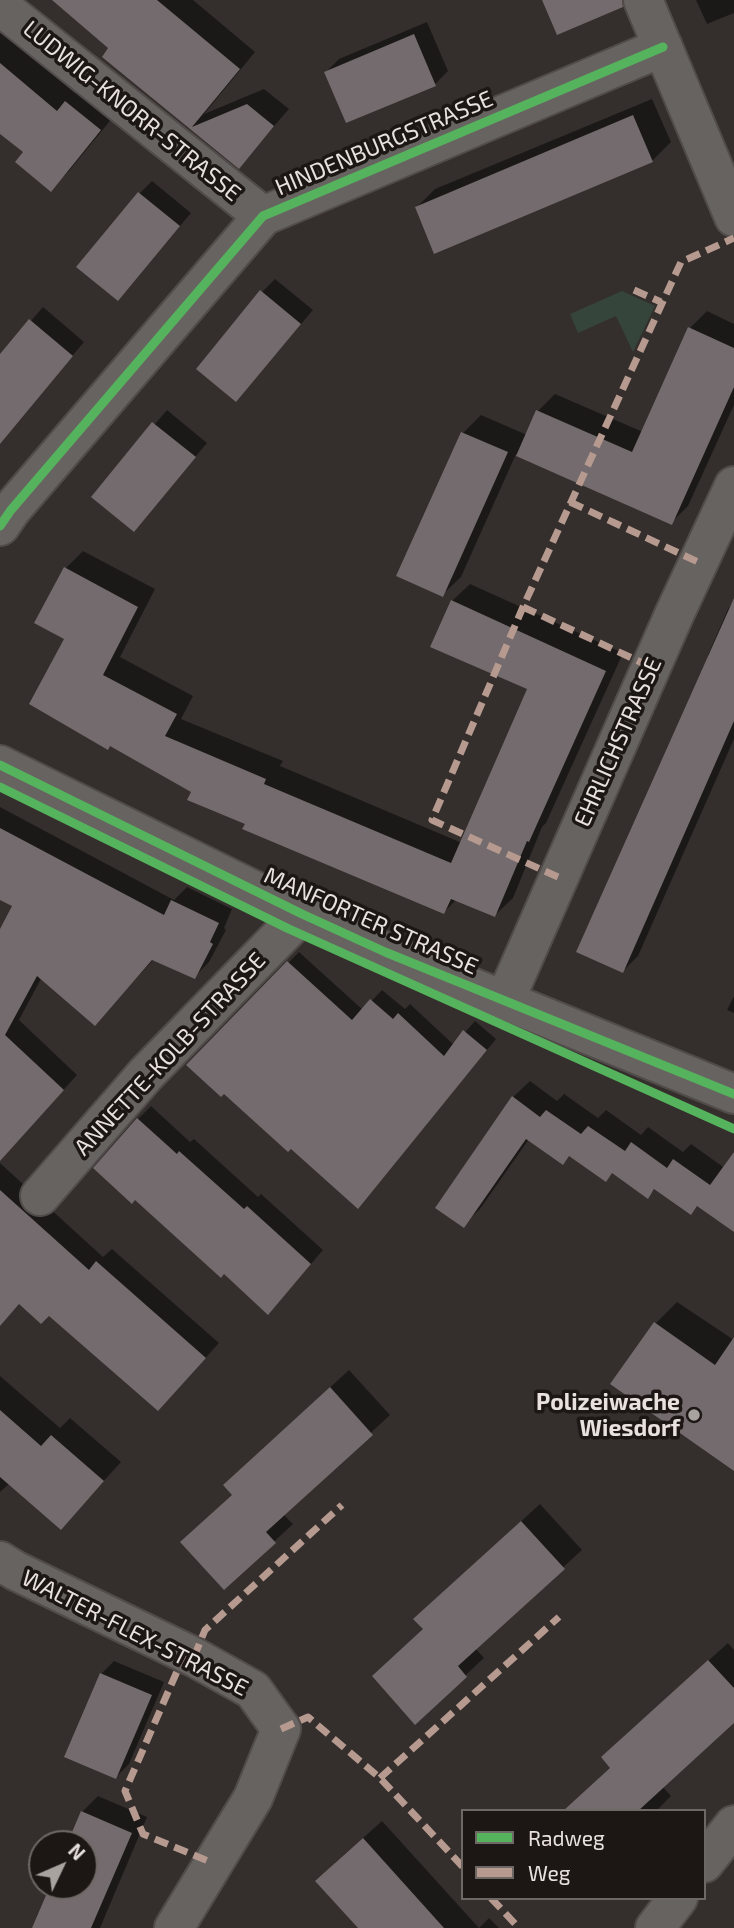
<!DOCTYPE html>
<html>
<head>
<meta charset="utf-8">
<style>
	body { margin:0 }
	#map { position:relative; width:734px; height:1928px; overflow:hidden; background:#342f2c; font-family:"Exo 2",sans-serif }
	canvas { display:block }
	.legend { position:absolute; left:461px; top:1809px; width:245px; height:91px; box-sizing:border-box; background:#1c1715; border:2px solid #6e6865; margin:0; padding:9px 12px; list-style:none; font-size:21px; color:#e8e1de }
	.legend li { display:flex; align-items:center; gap:14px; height:35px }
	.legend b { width:35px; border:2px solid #6e6865 }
	.north { position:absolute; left:28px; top:1830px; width:70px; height:70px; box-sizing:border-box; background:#1c1715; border:2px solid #6e6865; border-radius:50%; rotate:46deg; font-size:19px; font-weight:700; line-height:28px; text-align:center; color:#e8e1de }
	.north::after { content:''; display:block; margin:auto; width:24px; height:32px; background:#a9a3a0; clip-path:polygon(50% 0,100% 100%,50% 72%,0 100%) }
</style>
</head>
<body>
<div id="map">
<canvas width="734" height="1928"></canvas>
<ul class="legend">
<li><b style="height:9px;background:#56b35d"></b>Radweg</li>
<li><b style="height:9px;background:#b69a8f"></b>Weg</li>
</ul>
<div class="north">N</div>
</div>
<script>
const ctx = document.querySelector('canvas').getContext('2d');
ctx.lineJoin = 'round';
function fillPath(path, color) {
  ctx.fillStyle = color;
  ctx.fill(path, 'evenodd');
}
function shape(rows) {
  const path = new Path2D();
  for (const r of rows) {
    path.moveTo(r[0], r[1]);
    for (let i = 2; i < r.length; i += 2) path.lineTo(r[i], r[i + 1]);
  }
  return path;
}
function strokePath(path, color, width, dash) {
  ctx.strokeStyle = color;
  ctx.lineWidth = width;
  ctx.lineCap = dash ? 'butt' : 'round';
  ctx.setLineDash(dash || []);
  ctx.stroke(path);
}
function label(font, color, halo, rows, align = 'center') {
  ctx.font = font + ' "Exo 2",sans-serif';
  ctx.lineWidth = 7;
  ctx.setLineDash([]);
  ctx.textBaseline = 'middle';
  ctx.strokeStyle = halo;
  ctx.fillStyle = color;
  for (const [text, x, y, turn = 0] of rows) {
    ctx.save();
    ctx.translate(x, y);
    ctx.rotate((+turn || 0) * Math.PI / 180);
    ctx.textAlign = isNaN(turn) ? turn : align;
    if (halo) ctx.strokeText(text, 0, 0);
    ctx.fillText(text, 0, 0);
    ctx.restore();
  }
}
fillPath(shape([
	[622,291,655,306,633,352,616,316,578,333,570,314]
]), '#36453b');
fillPath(shape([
	[55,0,193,0,255,52,204,114,264,89,289,109,239,166,104,56,111,47],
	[696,0,734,0,734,13,707,24],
	[427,22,448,71,435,84,326,72,339,59],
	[0,31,75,93,84,84,118,111,69,171,51,189,25,152,0,131],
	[652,99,671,142,652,161,435,252,417,207,435,189],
	[152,181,191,213,118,299,139,194],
	[275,279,313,310,236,400,262,292],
	[43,307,84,342,11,429,0,419,0,357],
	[707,311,734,324,734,405,688,506,671,523,516,454,461,577,442,595,399,575,463,433,481,415,527,435,538,411,555,394,643,432,690,328],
	[167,410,207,443,134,530,93,497],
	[83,551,155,589,120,657,193,696,181,719,283,761,280,766,462,843,529,688,452,601,470,584,623,653,546,823,542,827,513,898,495,915,457,899,444,912,247,823,193,792,67,638,66,568],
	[734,601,734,739,638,956,623,971,710,655,708,655,728,609],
	[0,807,174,900,187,887,232,909,224,928,226,930,209,962,194,977,154,959,95,1024,42,977,19,1020,77,1075,0,1160,0,932,14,906,0,898],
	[299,952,363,1010,382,990,405,1009,410,1004,454,1045,475,1021,496,1039,358,1207,291,1147,188,1065],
	[734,996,734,1013,727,1010],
	[530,1081,557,1101,564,1094,598,1118,606,1110,641,1135,648,1127,683,1152,691,1144,726,1169,734,1161,691,1213,656,1188,648,1196,613,1172,529,1139,480,1209,463,1225,513,1097],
	[151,1106,190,1142,194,1139,258,1197,261,1194,323,1250,281,1299,224,1272,135,1198,138,1119],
	[0,1163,103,1257,112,1249,219,1343,172,1395,49,1314,20,1303,0,1309],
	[677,1302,734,1340,734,1469,656,1323],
	[349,1370,390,1415,283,1514,293,1524,224,1588,234,1495,243,1467],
	[0,1376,60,1428,70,1418,121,1462,61,1528,10,1483,0,1492],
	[540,1504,582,1550,475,1648,484,1658,415,1722,425,1629,434,1601],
	[728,1643,734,1650,734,1721,662,1786,671,1796,656,1811,565,1811,612,1767,621,1739],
	[114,1661,164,1682,129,1764,116,1777,101,1674],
	[98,1796,147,1817,100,1928,34,1928,52,1886,84,1886,84,1844,69,1844,82,1812],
	[382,1821,479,1928,489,1918,499,1928,360,1928,335,1863]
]), '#0007');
fillPath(shape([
	[52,0,157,0,240,69,192,127,247,104,274,126,239,169,102,57,108,48],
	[542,0,622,0,623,7,557,35],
	[414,34,436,86,346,123,324,72],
	[0,63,57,111,65,101,101,130,51,192,15,162,23,152,0,134],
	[633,115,653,162,434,254,415,207],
	[138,192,180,226,118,301,76,267],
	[260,290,301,324,236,402,196,369],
	[29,319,73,356,0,444,0,354],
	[688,327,734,348,734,387,672,525,516,456,536,410,632,452],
	[152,422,196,457,134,532,91,497],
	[461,432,508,452,443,597,396,576],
	[64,567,138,607,103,675,177,714,165,736,266,779,264,784,451,863,527,689,430,647,451,600,606,671,529,842,527,841,495,917,451,899,444,914,242,829,245,824,187,800,191,792,110,746,108,750,29,704,64,639,34,623],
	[734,598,734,721,623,973,576,952],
	[0,828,164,915,171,900,219,923,210,942,213,944,195,979,152,960,95,1026,37,976,5,1035,64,1090,0,1161,0,929,12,906,0,900],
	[287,961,352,1020,370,999,393,1019,398,1013,444,1056,463,1030,487,1050,358,1209,291,1149,288,1152,224,1094,221,1097,186,1065],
	[512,1096,540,1117,546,1110,581,1134,588,1126,625,1151,631,1142,667,1168,673,1159,710,1185,734,1152,734,1232,697,1206,691,1215,654,1189,648,1199,612,1173,606,1182,569,1156,563,1165,526,1139,464,1228,435,1208],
	[137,1118,177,1154,179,1151,244,1209,247,1206,311,1264,268,1315,224,1274,221,1278,135,1200,132,1204,93,1168],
	[0,1190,89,1270,96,1261,206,1358,158,1411,49,1316,41,1324,19,1304,0,1326],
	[654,1322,715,1365,734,1337,734,1471,610,1384],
	[330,1387,373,1435,266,1532,276,1543,224,1590,180,1542,232,1495,223,1485],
	[0,1410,41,1446,51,1435,104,1481,61,1530,0,1477],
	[521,1521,565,1569,458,1666,467,1677,415,1725,372,1676,423,1629,413,1619],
	[708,1660,734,1688,734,1723,638,1811,563,1811,610,1768,601,1757],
	[100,1673,152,1695,116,1779,64,1757],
	[81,1811,132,1833,91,1928,32,1928,50,1886,84,1886,84,1844,67,1844],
	[363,1838,444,1928,358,1928,315,1881]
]), '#736b6d');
const minor = shape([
	[643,0,734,217],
	[0,6,263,216],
	[0,526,11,510,263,216,663,47],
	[0,765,302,914,385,952,734,1094],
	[505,1000,674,615,734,486],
	[40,1196,146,1074,302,914],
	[0,1561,16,1571,194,1657,253,1690,281,1729,253,1798,174,1928],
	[704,1863,734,1825],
	[655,1928,678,1898]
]);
strokePath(minor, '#514c4a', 42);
strokePath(minor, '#676361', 38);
strokePath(shape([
	[634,290,661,302],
	[570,502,698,562],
	[523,607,651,667],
	[558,877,432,820,523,607,681,262,734,238],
	[185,1653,125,1791,143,1834,213,1863],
	[194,1657,205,1630,342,1505],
	[281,1729,308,1717,380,1778,463,1867],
	[380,1778,559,1617],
	[491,1898,519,1928]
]), '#b69a8f', 7, [14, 7]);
strokePath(shape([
	[0,526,11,510,263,216,663,47],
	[0,765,302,914,385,952,734,1094],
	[0,787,289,929,734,1129]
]), '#56b35d', 9);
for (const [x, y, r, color] of [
	[694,1415,7,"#a9a3a0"]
]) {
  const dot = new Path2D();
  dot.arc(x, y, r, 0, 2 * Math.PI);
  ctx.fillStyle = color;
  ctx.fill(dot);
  strokePath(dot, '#1c1715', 2.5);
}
label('23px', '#e8e1de', '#1c1715', [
	["LUDWIG-KNORR-STRASSE",132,111,39],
	["HINDENBURGSTRASSE",384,143,-23],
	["EHRLICHSTRASSE",618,742,-66],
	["MANFORTER STRASSE",371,921,24],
	["ANNETTE-KOLB-STRASSE",170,1054,-47],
	["WALTER-FLEX-STRASSE",135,1633,27]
]);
label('bold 23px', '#e8e1de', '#1c1715', [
	["Polizeiwache",680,1402],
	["Wiesdorf",680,1428]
], 'right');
</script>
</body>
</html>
